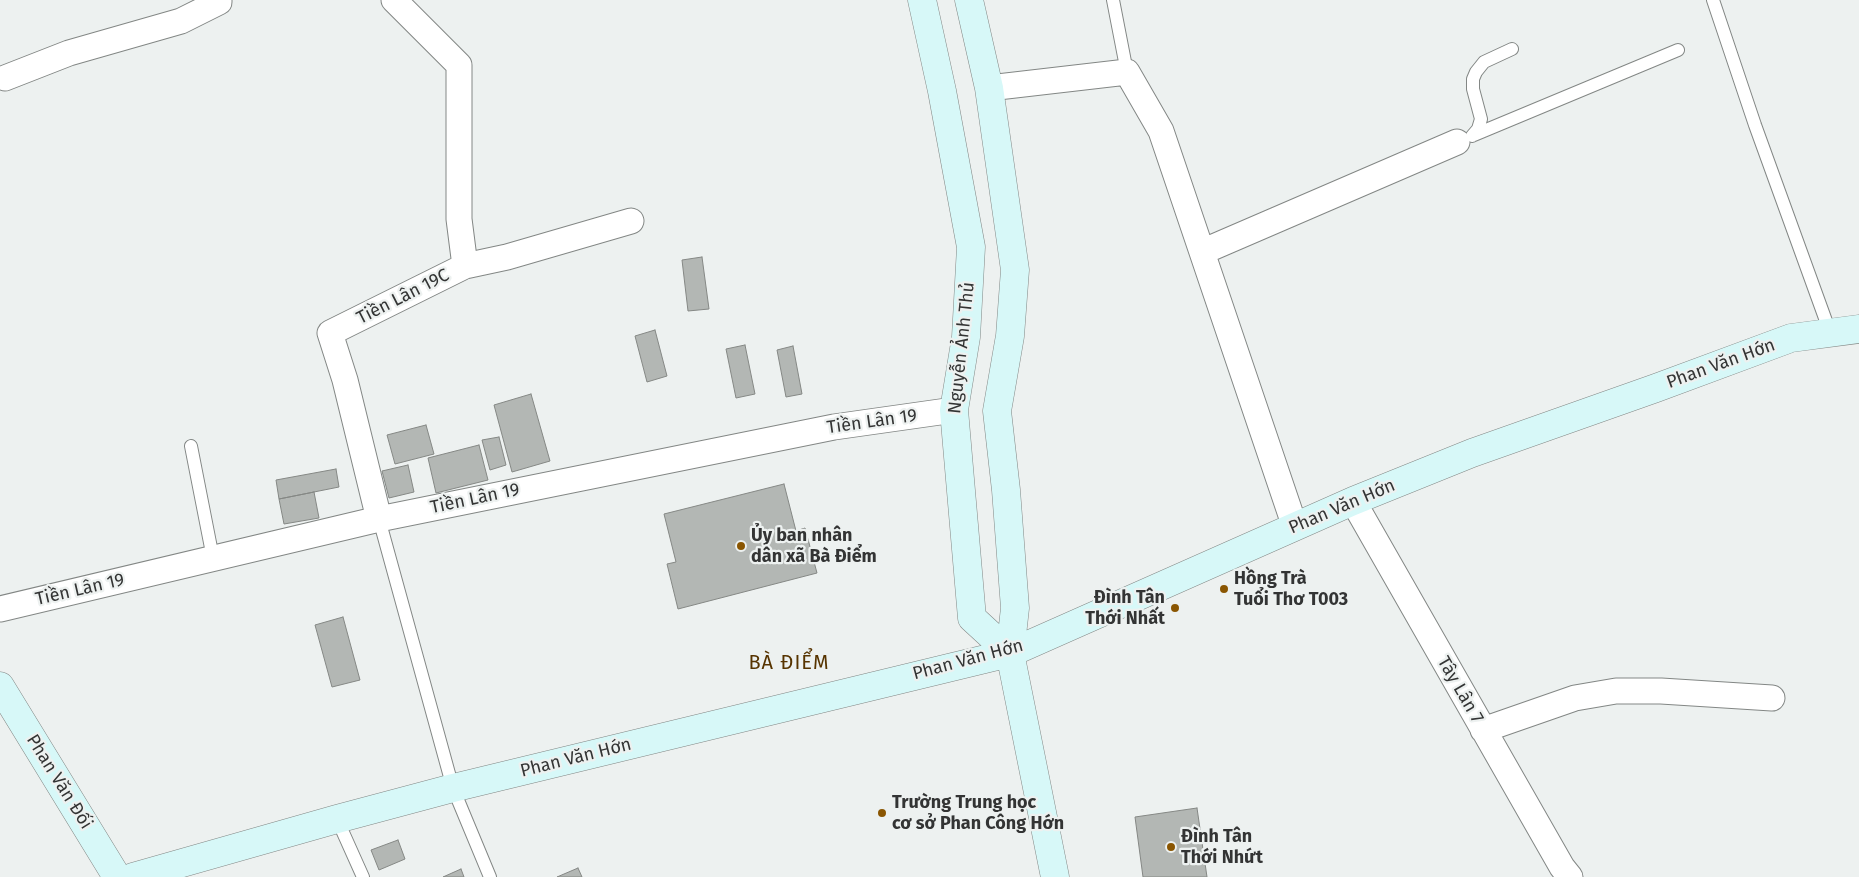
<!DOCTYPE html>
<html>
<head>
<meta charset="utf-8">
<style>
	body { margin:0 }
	canvas { display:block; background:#edf1f0 }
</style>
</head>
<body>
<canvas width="1859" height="877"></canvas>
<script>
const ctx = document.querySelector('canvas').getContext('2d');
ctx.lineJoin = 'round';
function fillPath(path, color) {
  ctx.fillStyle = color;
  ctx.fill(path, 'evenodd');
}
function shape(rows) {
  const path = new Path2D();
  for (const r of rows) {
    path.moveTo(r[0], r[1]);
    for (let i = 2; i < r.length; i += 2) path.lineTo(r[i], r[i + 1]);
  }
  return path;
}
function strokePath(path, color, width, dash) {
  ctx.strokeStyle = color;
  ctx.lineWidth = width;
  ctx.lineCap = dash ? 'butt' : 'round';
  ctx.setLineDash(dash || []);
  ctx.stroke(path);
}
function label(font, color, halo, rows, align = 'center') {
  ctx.font = font + ' "Fira Sans",sans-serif';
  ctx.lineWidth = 4.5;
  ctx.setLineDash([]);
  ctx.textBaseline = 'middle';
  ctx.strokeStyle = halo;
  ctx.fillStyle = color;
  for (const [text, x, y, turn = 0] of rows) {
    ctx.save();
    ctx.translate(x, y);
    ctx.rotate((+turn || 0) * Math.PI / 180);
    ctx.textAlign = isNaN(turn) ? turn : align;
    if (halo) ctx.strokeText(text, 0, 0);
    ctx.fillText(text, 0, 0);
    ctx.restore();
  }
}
const building = shape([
	[702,257,709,309,688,311,682,260,702,257],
	[655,330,667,376,647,382,635,336,655,330],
	[745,345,755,394,736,398,726,349,745,345],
	[793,346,802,394,786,397,777,350,793,346],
	[531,394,550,461,512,472,494,405,531,394],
	[426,425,434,454,395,464,387,435,426,425],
	[499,437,506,465,490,470,482,440,499,437],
	[479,445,488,480,436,493,428,458,479,445],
	[408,465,414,492,389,498,382,471,408,465],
	[336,469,339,487,279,499,276,480,336,469],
	[784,484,796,531,805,528,817,573,678,609,667,564,676,562,664,514,784,484],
	[314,492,319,518,284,524,279,499,314,492],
	[343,617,360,680,332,687,315,625,343,617],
	[1197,808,1207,877,1143,877,1135,817,1197,808],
	[398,840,405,859,379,870,371,850,398,840],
	[578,868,582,877,557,877,578,868],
	[461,869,464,877,443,877,461,869]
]);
fillPath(building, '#b3b7b4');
strokePath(building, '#858885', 1);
const service = shape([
	[1113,0,1127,72],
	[1713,0,1755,125,1830,332],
	[1474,135,1678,50],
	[1472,136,1478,129,1481,119,1473,89,1473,79,1476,72,1484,62,1512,49],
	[191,446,213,558],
	[379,519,453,788,490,877],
	[337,819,363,877]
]);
const minor = shape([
	[5,78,69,53,181,21,219,2,219,0],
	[989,88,1127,72,1161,131,1295,527],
	[1202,252,1457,142],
	[465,266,507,257,631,221],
	[1353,501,1562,867,1570,877],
	[379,519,345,380,330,333,465,266,459,219,459,65,394,0],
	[0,609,379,519,834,427,954,410],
	[1483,730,1575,698,1616,691,1661,691,1772,698]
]);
const secondary = shape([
	[922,0,942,91,971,247,966,337,954,410,972,618,1010,653],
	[969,0,989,88,1015,270,1010,336,997,411,1006,490,1015,608,1010,653,1055,877],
	[0,686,117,877],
	[133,877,337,819,453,788,1010,653,1353,501,1472,453,1656,388,1791,338,1859,329]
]);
strokePath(service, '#838785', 14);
strokePath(minor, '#838785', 27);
strokePath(secondary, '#838785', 29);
strokePath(service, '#fff', 12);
strokePath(minor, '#fff', 25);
strokePath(secondary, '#d7f8f8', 28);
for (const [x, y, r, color] of [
	[741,546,5,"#8a5602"],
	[1224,589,5,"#8a5602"],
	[1175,608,5,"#8a5602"],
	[882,813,5,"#8a5602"],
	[1171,847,5,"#8a5602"]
]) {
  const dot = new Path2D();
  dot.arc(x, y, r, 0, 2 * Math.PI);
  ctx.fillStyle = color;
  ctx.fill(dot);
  strokePath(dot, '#edf1f0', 2);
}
label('18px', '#333434', '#edf1f0', [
	["Tiền Lân 19C",403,297,-27],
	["Nguyễn Ảnh Thủ",962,348,-84],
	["Phan Văn Hớn",1721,364,-20],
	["Tiền Lân 19",872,422,-8],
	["Tiền Lân 19",475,499,-12],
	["Phan Văn Hớn",1342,507,-23],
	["Tiền Lân 19",80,590,-13],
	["Phan Văn Hớn",968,660,-15],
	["Tây Lân 7",1460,690,60],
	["Phan Văn Hớn",576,758,-14],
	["Phan Văn Đối",59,782,58]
]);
label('bold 18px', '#333434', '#edf1f0', [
	["Ủy ban nhân",751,536],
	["dân xã Bà Điểm",751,557],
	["Hồng Trà",1234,579],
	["Tuổi Thơ T003",1234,600],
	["Đình Tân",1165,598,"right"],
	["Thới Nhất",1165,619,"right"],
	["Trường Trung học",892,803],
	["cơ sở Phan Công Hớn",892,824],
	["Đình Tân",1181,837],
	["Thới Nhứt",1181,858]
], 'left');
ctx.letterSpacing = '1px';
label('20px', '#573400', '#edf1f0', [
	["BÀ ĐIỂM",789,663]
]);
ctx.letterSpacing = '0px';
</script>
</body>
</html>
